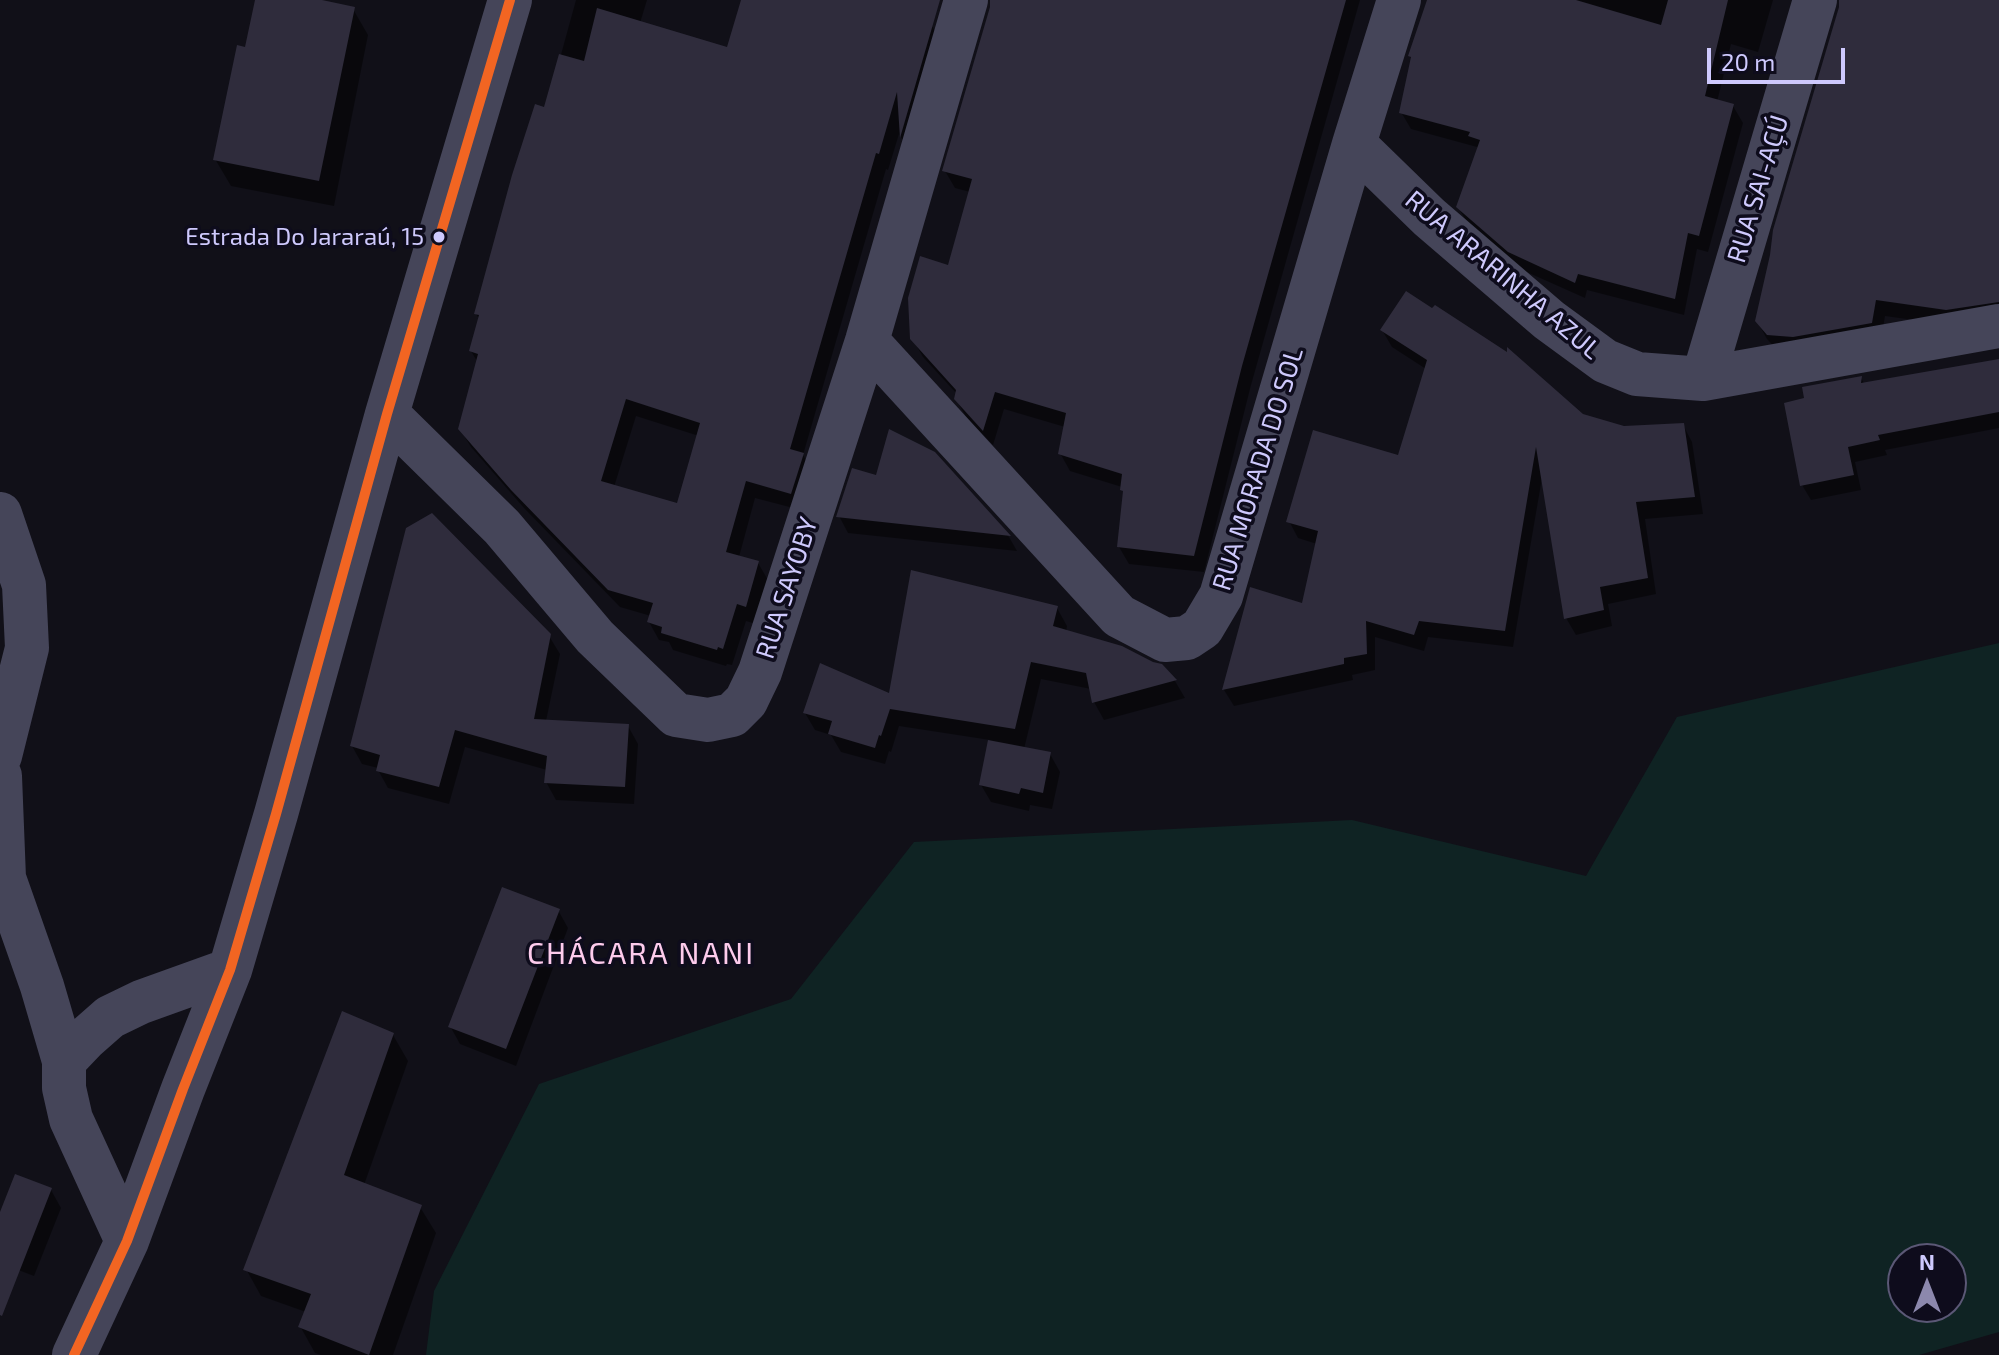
<!DOCTYPE html>
<html>
<head>
<meta charset="utf-8">
<style>
	body { margin:0 }
	#map { position:relative; width:1999px; height:1355px; overflow:hidden; background:#111018; font-family:"Exo 2",sans-serif }
	canvas { display:block }
	.north { position:absolute; left:1887px; top:1243px; width:80px; height:80px; box-sizing:border-box; background:#0e0c1c; border:2px solid #5b5876; border-radius:50%; rotate:0deg; font-size:22px; font-weight:700; line-height:32px; text-align:center; color:#cec9fd }
	.north::after { content:''; display:block; margin:auto; width:28px; height:36px; background:#8c88ad; clip-path:polygon(50% 0,100% 100%,50% 72%,0 100%) }
	.scale { position:absolute; left:1707px; top:48px; width:138px; height:36px; box-sizing:border-box; border:4px solid #cec9fd; border-top:0; padding-left:10px; font-size:24px; line-height:28px; white-space:nowrap; color:#cec9fd; -webkit-text-stroke:6px #0e0c1c; paint-order:stroke }
</style>
</head>
<body>
<div id="map">
<canvas width="1999" height="1355"></canvas>
<div class="north">N</div>
<div class="scale">20 m</div>
</div>
<script>
const ctx = document.querySelector('canvas').getContext('2d');
ctx.lineJoin = 'round';
function fillPath(path, color) {
  ctx.fillStyle = color;
  ctx.fill(path, 'evenodd');
}
function shape(rows) {
  const path = new Path2D();
  for (const r of rows) {
    path.moveTo(r[0], r[1]);
    for (let i = 2; i < r.length; i += 2) path.lineTo(r[i], r[i + 1]);
  }
  return path;
}
function strokePath(path, color, width, dash) {
  ctx.strokeStyle = color;
  ctx.lineWidth = width;
  ctx.lineCap = dash ? 'butt' : 'round';
  ctx.setLineDash(dash || []);
  ctx.stroke(path);
}
function label(font, color, halo, rows, align = 'center') {
  ctx.font = font + ' "Exo 2",sans-serif';
  ctx.lineWidth = 7;
  ctx.setLineDash([]);
  ctx.textBaseline = 'middle';
  ctx.strokeStyle = halo;
  ctx.fillStyle = color;
  for (const [text, x, y, turn = 0] of rows) {
    ctx.save();
    ctx.translate(x, y);
    ctx.rotate((+turn || 0) * Math.PI / 180);
    ctx.textAlign = isNaN(turn) ? turn : align;
    if (halo) ctx.strokeText(text, 0, 0);
    ctx.fillText(text, 0, 0);
    ctx.restore();
  }
}
fillPath(shape([
	[1999,643,1999,1332,1919,1355,426,1355,434,1291,539,1084,791,999,914,842,1352,820,1586,876,1677,717],
	[1903,1259,1951,1259,1951,1307,1903,1307]
]), '#0f2323');
fillPath(shape([
	[257,0,312,0,353,9,368,35,334,206,231,186,215,159,246,49],
	[576,0,647,0,640,23,729,49,743,0,933,0,932,26,942,43,910,152,899,134,888,170,886,169,803,455,813,473,801,510,755,498,739,557,758,563,768,580,756,624,746,621,732,665,727,664,726,666,673,650,669,642,659,640,649,622,651,616,620,607,524,508,471,447,460,429,478,363,471,351,480,320,476,314,546,109],
	[636,416,699,436,678,505,614,487],
	[1009,0,1360,0,1251,385,1204,572,1129,564,1119,547,1125,495,1122,487,1070,471,1060,453,1065,427,1004,409,993,445,966,417,956,399,957,394,923,357,912,338,950,268,970,192,955,188,945,171],
	[1429,0,1773,0,1758,52,1731,44,1717,102,1733,106,1743,123,1708,252,1697,249,1684,315,1587,290,1585,298,1520,269,1468,224,1458,207,1478,150,1477,147,1411,129,1401,112,1412,61,1410,56],
	[1841,0,1999,0,1999,319,1957,326,1885,316,1881,340,1779,352,1767,339,1757,321],
	[1382,330,1582,416,1624,428,1683,425,1692,442,1703,514,1645,519,1656,594,1608,604,1612,626,1576,635,1566,618,1542,478,1513,647,1428,637,1424,651,1375,637,1375,670,1352,675,1353,680,1234,706,1224,690,1251,589,1303,605,1317,544,1298,538,1289,521,1399,458,1426,369,1392,347],
	[1999,362,1999,428,1885,450,1887,455,1855,462,1861,490,1811,500,1802,485,1861,378,1865,385],
	[934,454,1009,537,1017,551,848,533,839,516,878,478],
	[1057,608,1067,626,1066,632,1161,666,1175,681,1185,698,1104,720,1094,702,1091,689,1041,679,1024,749,1050,754,1060,772,1052,809,1030,805,1029,811,991,802,981,785,990,740,899,726,891,752,889,751,885,764,841,752,831,735,815,730,805,713,891,695],
	[549,636,560,654,546,721,628,726,638,744,634,804,556,800,546,782,547,770,465,747,449,804,388,788,378,770,378,768,362,764,352,746],
	[558,910,568,928,516,1066,460,1044,450,1026],
	[393,1035,408,1061,364,1185,420,1207,436,1233,393,1355,321,1355,315,1353,300,1326,306,1312,261,1296,246,1269],
	[51,1190,61,1208,34,1276,0,1263,0,1218]
]), '#0007');
fillPath(shape([
	[255,0,322,0,355,7,319,181,213,160,237,45,245,47],
	[741,0,940,0,900,138,897,92,879,154,876,153,790,449,804,453,791,494,746,481,726,552,759,561,746,607,737,604,723,649,718,647,717,650,661,633,662,627,647,622,653,603,608,590,511,490,458,429,478,354,469,351,479,315,474,314,479,296,512,175,535,104,544,107,559,54,584,61,597,8,727,47],
	[626,399,700,423,677,503,601,481],
	[990,0,1346,0,1242,366,1194,556,1117,547,1123,491,1120,490,1122,474,1058,454,1066,413,995,392,983,431,954,399,956,390,910,339,908,298,920,256,948,265,972,179,942,171,990,7],
	[1427,0,1576,0,1661,25,1668,0,1728,0,1705,96,1734,104,1699,236,1688,233,1675,299,1578,274,1575,283,1508,252,1456,207,1480,140,1468,136,1470,132,1399,113,1411,57,1408,56],
	[1839,0,1999,0,1999,302,1946,310,1876,300,1872,323,1793,337,1767,335,1755,321,1770,255,1773,230,1839,7],
	[1406,291,1432,308,1435,305,1507,352,1507,347,1583,414,1624,426,1684,423,1695,497,1636,502,1648,578,1600,587,1604,610,1564,619,1536,447,1505,631,1419,621,1414,635,1366,621,1367,654,1344,658,1344,664,1222,690,1250,587,1302,603,1318,531,1286,522,1313,430,1398,455,1427,360,1380,330],
	[1999,359,1999,412,1878,435,1880,440,1848,447,1854,475,1800,486,1784,403,1804,398,1802,387,1862,376,1861,383],
	[889,429,935,452,1011,536,836,517,852,468,876,475],
	[432,513,551,634,534,719,629,724,625,787,544,783,547,756,455,730,439,787,376,771,380,755,350,746,406,528],
	[911,570,1058,606,1053,626,1122,646,1153,662,1162,664,1177,680,1092,703,1086,673,1031,662,1015,729,890,709,881,736,879,735,875,748,828,734,832,721,803,713,820,663,889,693],
	[988,740,1051,752,1043,793,1021,788,1019,794,979,785],
	[502,887,560,909,506,1049,448,1027],
	[342,1011,394,1033,344,1175,422,1205,369,1355,298,1327,311,1294,243,1270],
	[15,1174,52,1188,2,1316,0,1315,0,1212]
]), '#2f2c3c');
strokePath(shape([
	[1354,144,1429,217,1549,320,1605,361,1637,374,1703,379,1999,326],
	[867,341,1119,616,1165,640,1187,638,1202,628,1221,596,1354,144,1399,0],
	[1703,379,1815,0],
	[387,414,502,527,595,637,676,715,708,720,732,715,746,701,760,672,867,341,966,0],
	[0,514,24,585,27,648,0,756],
	[0,776,4,878,42,986,64,1061],
	[127,1241,71,1119,64,1088,64,1061,85,1039,110,1017,141,1002,230,970],
	[74,1355,127,1241,183,1089,230,970,276,814,387,414,510,0]
]), '#454559', 44);
strokePath(shape([
	[74,1355,127,1241,183,1089,230,970,276,814,387,414,510,0]
]), '#f26522', 10);
for (const [x, y, r, color] of [
	[439,237,7,"#cec9fd"]
]) {
  const dot = new Path2D();
  dot.arc(x, y, r, 0, 2 * Math.PI);
  ctx.fillStyle = color;
  ctx.fill(dot);
  strokePath(dot, '#0e0c1c', 3);
}
label('24px', '#cec9fd', '#0e0c1c', [
	["Estrada Do Jararaú, 15",424,237]
], 'right');
label('26px', '#cec9fd', '#0e0c1c', [
	["RUA SAI-AÇÚ",1758,189,-73],
	["RUA ARARINHA AZUL",1503,275,40],
	["RUA MORADA DO SOL",1258,469,-73],
	["RUA SAYOBY",787,588,-72]
]);
ctx.letterSpacing = '2px';
label('30px', '#fdcbec', '#0e0c1c', [
	["CHÁCARA NANI",641,954]
]);
ctx.letterSpacing = '0px';
</script>
</body>
</html>
